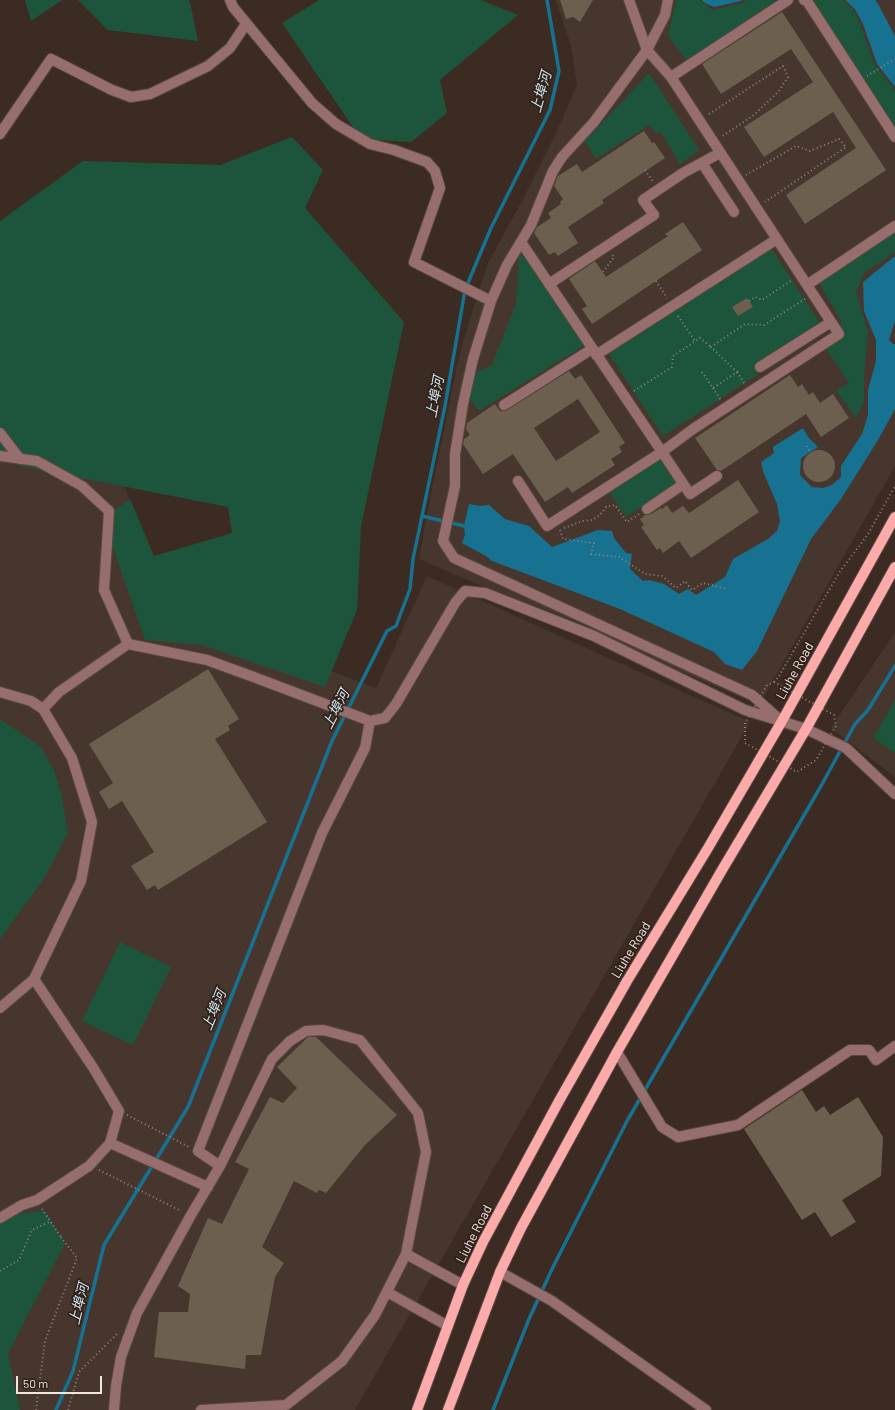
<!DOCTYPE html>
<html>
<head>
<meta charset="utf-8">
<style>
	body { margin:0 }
	#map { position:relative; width:895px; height:1410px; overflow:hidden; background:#3b2b22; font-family:Barlow,sans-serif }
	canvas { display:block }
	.scale { position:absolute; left:16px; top:1376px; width:86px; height:18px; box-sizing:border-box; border:2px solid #f1e5df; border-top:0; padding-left:5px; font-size:12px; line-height:14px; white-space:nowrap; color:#f1e5df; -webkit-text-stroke:3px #312118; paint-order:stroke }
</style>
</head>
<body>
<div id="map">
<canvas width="895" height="1410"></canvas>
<div class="scale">50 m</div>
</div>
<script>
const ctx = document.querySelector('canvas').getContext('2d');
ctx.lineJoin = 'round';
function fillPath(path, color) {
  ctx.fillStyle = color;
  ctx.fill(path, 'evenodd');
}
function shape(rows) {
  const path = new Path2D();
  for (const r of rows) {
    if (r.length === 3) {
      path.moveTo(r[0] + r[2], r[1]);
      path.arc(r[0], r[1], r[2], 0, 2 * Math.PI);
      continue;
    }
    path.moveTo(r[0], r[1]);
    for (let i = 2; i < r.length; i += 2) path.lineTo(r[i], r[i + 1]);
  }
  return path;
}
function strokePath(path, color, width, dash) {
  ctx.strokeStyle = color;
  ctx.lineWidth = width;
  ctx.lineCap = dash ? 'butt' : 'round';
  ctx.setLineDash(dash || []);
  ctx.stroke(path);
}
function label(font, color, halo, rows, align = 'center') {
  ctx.font = font + ' Barlow,"Noto Sans SC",sans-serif';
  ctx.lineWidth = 3.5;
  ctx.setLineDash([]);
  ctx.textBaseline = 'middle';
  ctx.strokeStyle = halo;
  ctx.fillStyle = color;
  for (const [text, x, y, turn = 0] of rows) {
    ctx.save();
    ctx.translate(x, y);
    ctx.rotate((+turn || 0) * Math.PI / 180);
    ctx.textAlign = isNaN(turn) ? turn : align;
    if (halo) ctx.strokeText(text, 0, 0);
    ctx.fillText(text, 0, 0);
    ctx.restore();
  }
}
fillPath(shape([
	[556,0,895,0,895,466,759,705,419,559,427,514,458,361,471,315,488,263,522,201,557,131,577,85,571,46],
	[0,398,106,431,166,609,376,688,427,576,750,722,355,1410,0,1410],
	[895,632,895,777,831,728]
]), '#47362d');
fillPath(shape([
	[25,0,62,0,31,21],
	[78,0,188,0,190,2,198,41,108,30],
	[319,0,481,0,518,15,440,80,447,113,411,142,361,139,282,23],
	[676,0,700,0,712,10,743,3,745,0,777,0,688,62,668,36],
	[810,0,842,0,853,9,861,26,874,64,895,90,895,126],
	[649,73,699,150,680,164,661,132,657,134,649,125,596,159,585,141],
	[292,137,323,170,305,208,404,322,361,526,357,610,325,687,202,645,145,640,103,519,130,499,154,556,232,533,228,507,20,466,0,457,0,221,83,161,220,165],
	[895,230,895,252,864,273,856,292,868,332,864,377,864,401,856,418,836,390,849,383,825,347,842,336,841,321,818,281],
	[770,246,825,331,663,436,607,351],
	[524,252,553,294,583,346,479,411,469,397,476,372,492,365,516,304,519,257],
	[660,456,678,483,626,517,608,490],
	[895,700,895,753,873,738],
	[0,719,41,747,54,770,62,796,68,833,43,880,0,939],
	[120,942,171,967,133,1045,82,1021],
	[45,1211,65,1243,8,1354,20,1410,0,1410,0,1222,14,1214]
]), '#1d553c');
fillPath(shape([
	[702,0,742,0,741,1,714,7,705,3],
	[845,0,875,0,878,4,895,36,895,87,877,64,863,24,855,9],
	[895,256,895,321,889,340,893,344,895,344,895,409,878,440,841,499,811,539,757,651,742,670,725,664,714,652,620,609,492,561,486,556,462,543,465,535,464,526,469,504,480,506,489,505,505,519,529,526,552,547,598,530,612,531,614,538,626,553,632,554,630,569,643,581,649,580,664,584,679,594,688,589,696,595,725,577,733,559,768,539,777,531,780,521,777,504,764,474,761,462,774,453,773,447,803,428,808,437,818,447,801,458,800,475,812,487,823,488,832,485,841,477,841,466,862,434,868,415,868,390,876,361,876,340,864,311,863,282]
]), '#177291');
strokePath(shape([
	[422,516,464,526],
	[56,1410,73,1371,104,1245,188,1107,332,741,387,631,396,626,410,589,413,559,445,406,465,290,491,228,550,110,559,71,547,0],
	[493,1410,529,1319,553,1267,627,1121,821,786,855,724,868,710,895,666]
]), '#177291', 3.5);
fillPath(shape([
	[560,0,593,0,580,22,573,17,566,19],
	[782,12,886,170,805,224,786,195,856,148,833,112,764,157,744,127,813,82,791,49,721,94,702,64],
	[644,131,652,143,654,142,665,158,602,200,604,203,568,227,578,243,558,256,555,252,549,255,534,233,537,227,551,218,548,213,561,204,560,202,563,199,554,186,558,176,577,164,582,172],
	[683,222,702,250,592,324,582,309,587,306,569,279,595,261,606,277,668,236,665,234],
	[747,298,753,307,738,316,732,307],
	[569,371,575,379,581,375,625,443,619,447,622,452,611,459,615,465,572,493,568,487,545,502,513,454,483,474,463,444,464,439,470,435,466,429,467,423,495,404,500,411,507,410],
	[578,399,600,432,556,461,534,428],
	[790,375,798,387,802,384,809,395,813,392,820,403,833,394,849,418,821,437,806,414,721,471,717,470,695,438],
	[819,466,16],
	[738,480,759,512,691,558,679,541,663,553,660,548,657,550,641,527,644,525,640,519,645,515,651,514,661,508,662,509,667,505,672,513,683,506,689,513],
	[208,669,239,719,228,726,230,730,215,739,267,822,158,890,155,885,147,890,131,866,154,852,122,801,109,809,99,792,113,783,89,744],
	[308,1037,316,1037,397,1115,365,1145,326,1193,319,1190,317,1193,294,1181,262,1247,284,1263,275,1277,261,1355,246,1355,245,1369,154,1357,159,1312,188,1312,190,1294,178,1286,208,1218,222,1224,249,1169,235,1162,270,1097,283,1103,297,1088,277,1067],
	[802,1090,816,1112,824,1106,830,1115,858,1097,883,1137,881,1176,842,1200,856,1222,831,1237,815,1212,802,1220,744,1129]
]), '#6d5f50');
const minor = shape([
	[230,0,233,7,312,103,336,124,370,144,394,150,427,162,435,171,440,188,414,262,491,301],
	[668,0,665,15,647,50,594,122,562,157,553,171,531,225,507,265,491,301,473,359,463,404,455,454,455,486,443,541,454,558,752,695,779,719],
	[804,0,807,1,895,137],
	[671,77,788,0],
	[0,134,51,59,112,90,131,97,150,94,208,66,230,48,246,24],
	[702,163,734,212],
	[521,242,662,452,693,429,839,334,671,77,647,50,629,0],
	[549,284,654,215,643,200,683,173,720,153],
	[807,285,895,226],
	[596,355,777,239],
	[760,367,831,322],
	[504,405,592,349],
	[0,433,20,459],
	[0,456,37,461,82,486,109,511,104,590,128,644],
	[518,481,547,526,662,452,690,494,717,476],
	[647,509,682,485],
	[0,692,31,701,43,709,72,758,92,822,81,881,34,979,0,1008],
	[43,709,59,692,128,644,207,660,251,676,370,721,385,718,396,704,455,603,465,591,485,593,594,636,745,710,806,729,846,748,895,794],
	[617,1052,662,1127,678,1137,738,1125,850,1050,869,1050,876,1060,895,1046],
	[110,1143,208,1187],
	[220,1166,198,1151,322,833,365,748,370,721],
	[0,1218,22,1205,37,1200,89,1166,110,1143,119,1111,94,1069,34,979],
	[406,1254,463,1285],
	[500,1272,552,1301,706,1410],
	[387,1292,448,1326],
	[114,1410,116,1386,121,1357,137,1313,191,1215,220,1166,272,1059,290,1041,306,1031,323,1030,360,1040,418,1113,426,1152,406,1254,375,1315,342,1361,286,1405,201,1410]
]);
const major = shape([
	[417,1410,463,1285,483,1242,559,1101,627,981,708,848,782,721,895,517],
	[448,1410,500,1272,521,1228,617,1052,722,870,806,729,895,567]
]);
strokePath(minor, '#584940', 12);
strokePath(major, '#584940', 12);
strokePath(shape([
	[867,76,895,59],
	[709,114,783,66,788,77,778,92,754,115,721,137],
	[645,170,653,182],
	[746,175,796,146,810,151,839,139,846,147,765,202],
	[603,272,614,257,612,254],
	[656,281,667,298],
	[749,301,755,297,762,300,792,280],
	[678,316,695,341],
	[702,372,713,388,737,372,711,347,745,324,764,325,805,299],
	[737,372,744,383],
	[713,388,720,399],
	[634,391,672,367,673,356,700,338,711,347],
	[807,446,811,453],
	[564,528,583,521,592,520,600,515,606,507,615,505,627,522,639,514],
	[560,530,563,539,594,543,591,554,619,557,645,574,662,576,676,588,685,581,692,590,703,583,727,589],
	[774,682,834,715,836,726,816,760,797,772,745,743,745,723,767,685,774,682],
	[774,682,779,676,839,573,868,534,895,486],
	[127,1115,189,1147],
	[99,1170,181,1211],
	[42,1209,61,1237],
	[0,1271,19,1260,32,1230,51,1221],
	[36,1410,45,1341,77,1258,61,1237],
	[68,1410,79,1372,118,1333]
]), '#92837c', 2, [1, 3]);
strokePath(minor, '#966e6e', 10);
strokePath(major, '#fdaaab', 10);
label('13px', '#f1e5df', '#312118', [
	["Liuhe Road",795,671,-61],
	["Liuhe Road",631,950,-59],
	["Liuhe Road",474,1234,-63]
]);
label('italic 14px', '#cfe7f2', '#312118', [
	["上埠河",541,92,-74],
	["上埠河",435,397,-79],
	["上埠河",336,709,-63],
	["上埠河",214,1010,-68],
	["上埠河",79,1304,-76]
]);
</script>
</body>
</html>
